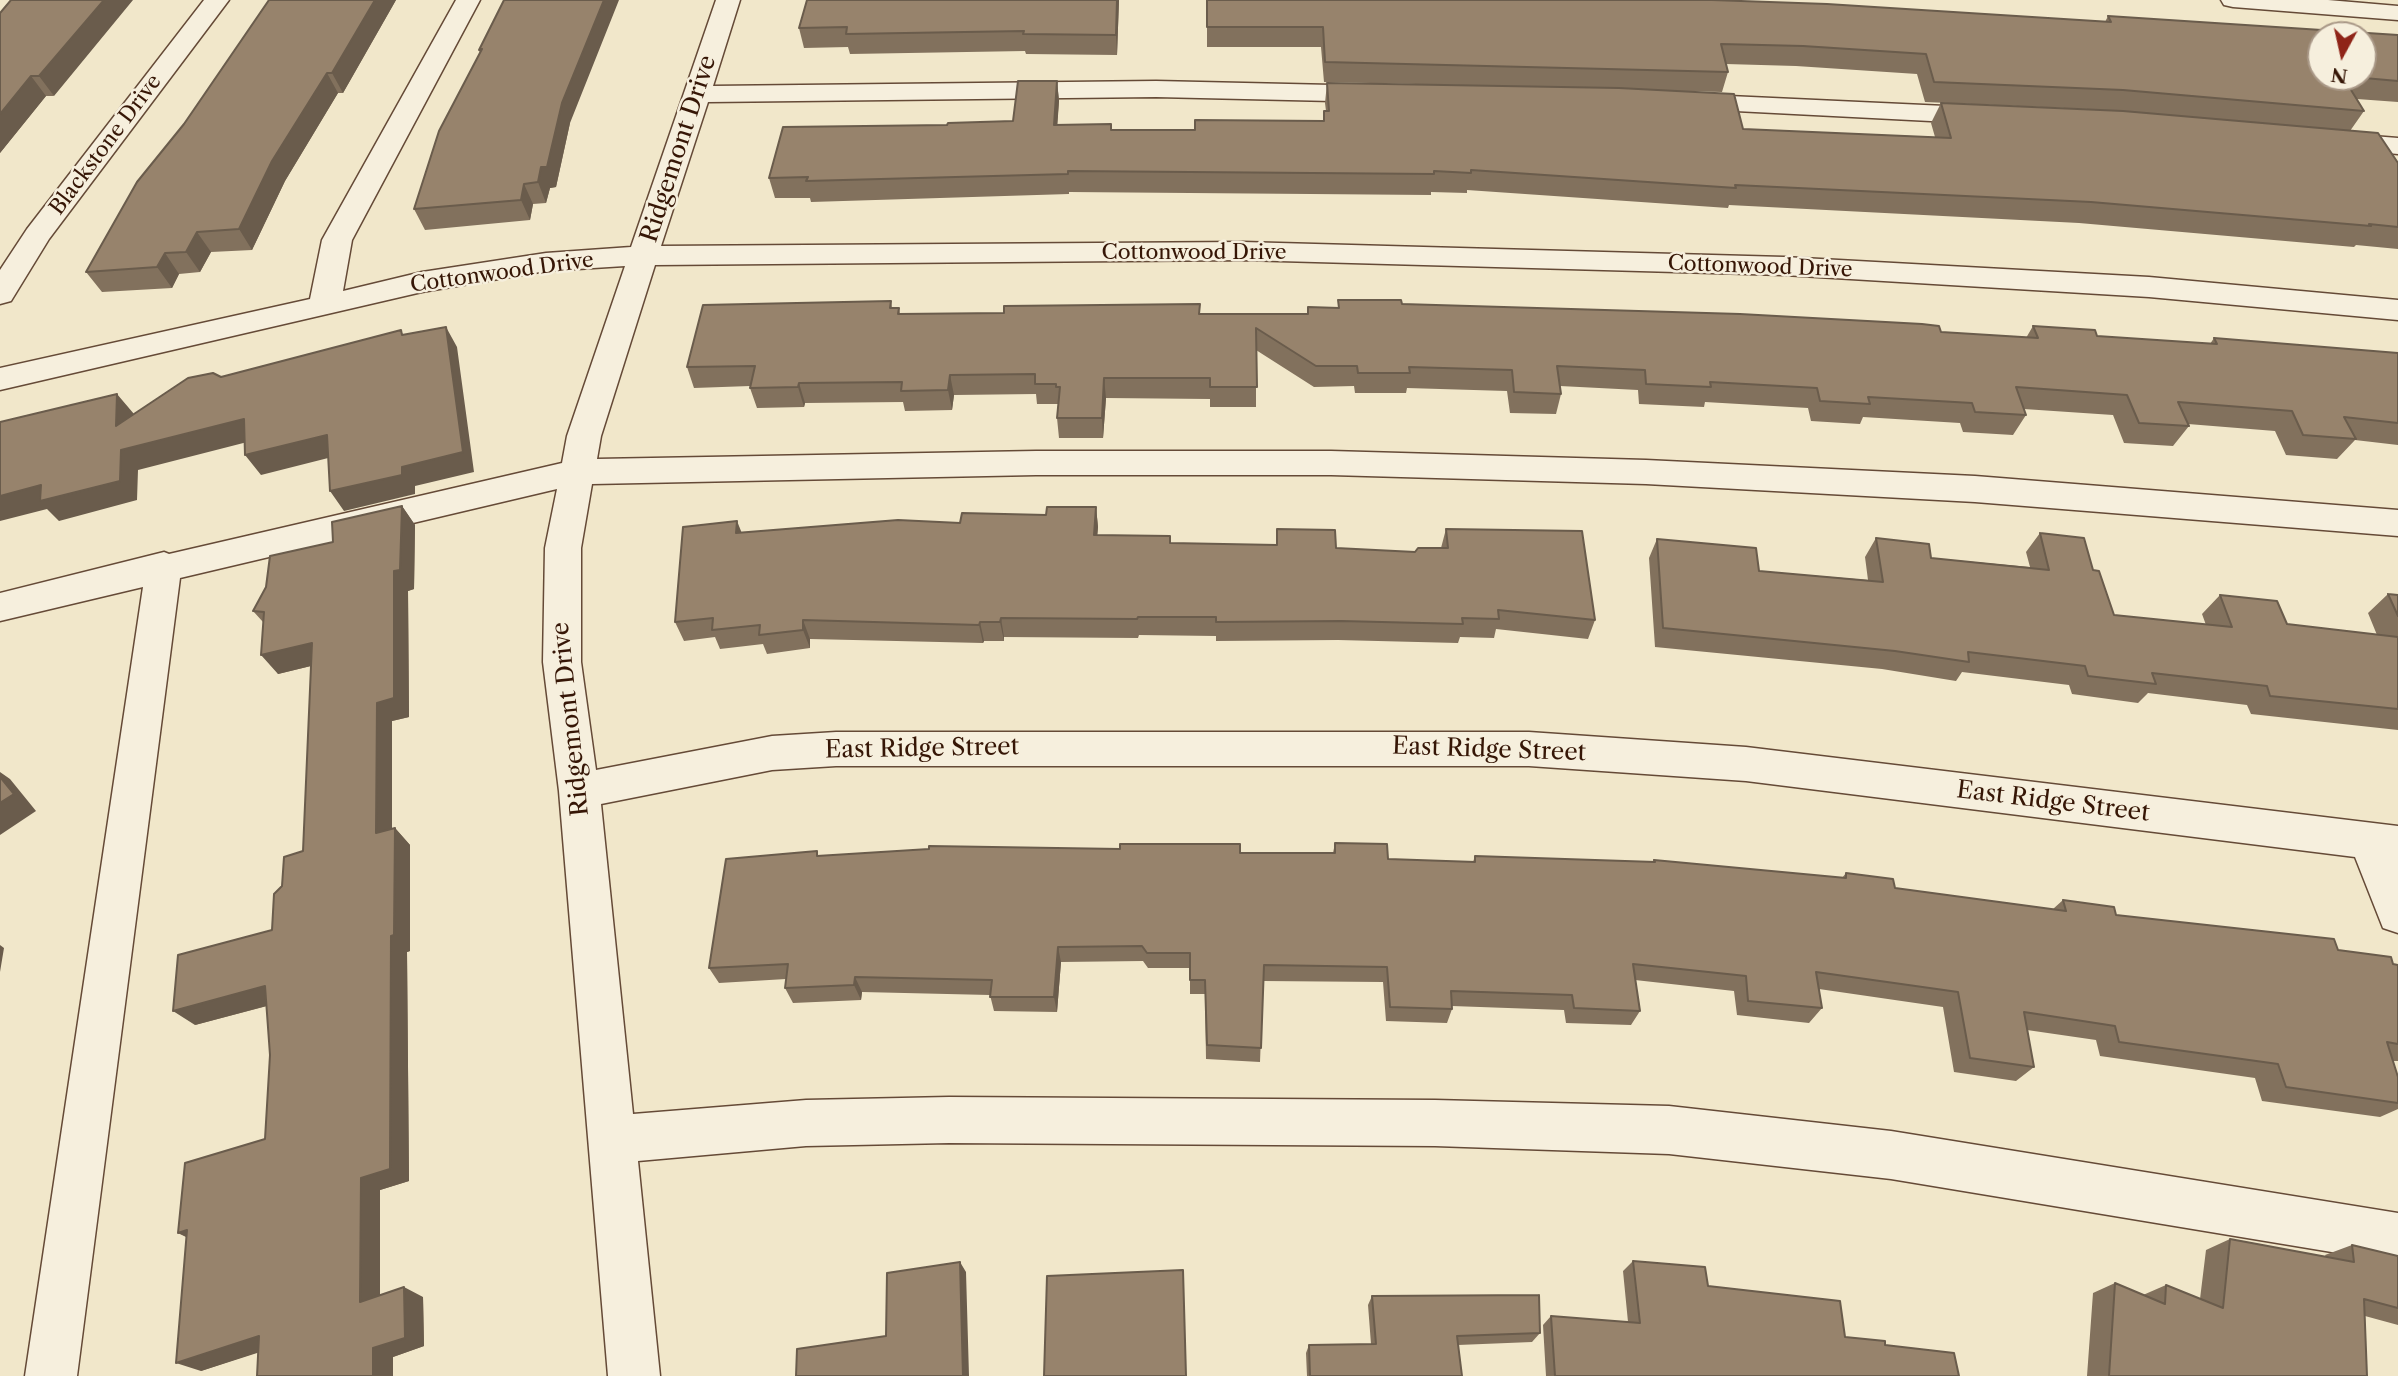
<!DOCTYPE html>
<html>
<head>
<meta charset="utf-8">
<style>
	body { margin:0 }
	#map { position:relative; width:2398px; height:1376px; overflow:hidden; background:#f1e7ca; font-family:"Libre Caslon Text",serif }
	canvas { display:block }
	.north { position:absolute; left:2307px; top:21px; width:70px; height:70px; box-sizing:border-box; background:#f6efdd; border:2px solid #a99887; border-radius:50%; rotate:188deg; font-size:19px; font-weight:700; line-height:28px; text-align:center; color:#361606 }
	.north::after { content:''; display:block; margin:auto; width:24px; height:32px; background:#8f2418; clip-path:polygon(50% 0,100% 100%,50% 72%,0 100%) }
</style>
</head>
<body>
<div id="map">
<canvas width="2398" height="1376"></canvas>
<div class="north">N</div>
</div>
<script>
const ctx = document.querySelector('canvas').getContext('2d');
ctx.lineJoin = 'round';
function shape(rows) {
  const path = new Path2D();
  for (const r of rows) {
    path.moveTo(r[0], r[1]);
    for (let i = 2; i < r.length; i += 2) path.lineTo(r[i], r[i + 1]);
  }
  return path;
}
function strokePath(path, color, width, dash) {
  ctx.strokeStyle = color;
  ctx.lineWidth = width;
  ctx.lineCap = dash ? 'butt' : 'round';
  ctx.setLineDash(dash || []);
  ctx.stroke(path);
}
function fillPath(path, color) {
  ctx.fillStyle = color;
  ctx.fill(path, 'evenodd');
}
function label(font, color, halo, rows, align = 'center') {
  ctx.font = font + ' "Libre Caslon Text",serif';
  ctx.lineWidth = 5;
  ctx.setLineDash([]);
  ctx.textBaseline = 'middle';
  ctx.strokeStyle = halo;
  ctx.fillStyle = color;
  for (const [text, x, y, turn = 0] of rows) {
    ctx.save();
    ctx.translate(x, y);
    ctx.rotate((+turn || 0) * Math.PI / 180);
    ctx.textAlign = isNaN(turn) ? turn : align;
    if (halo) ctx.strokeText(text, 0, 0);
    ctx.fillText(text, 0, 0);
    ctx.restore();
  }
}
const minor = shape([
	[204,0,229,0,49,239,11,301,0,304,0,270,27,229,204,0],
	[456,0,480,0,352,240,343,291,422,272,546,253,631,247,716,0,740,0,713,86,1156,81,1377,86,1386,88,1390,94,1386,100,1377,102,1156,97,708,102,661,246,1243,242,1784,257,2149,277,2398,300,2398,320,2149,297,1784,275,1243,260,655,265,601,436,597,459,1036,451,1331,451,1646,460,1975,476,2398,510,2398,536,1975,502,1646,484,1331,475,1036,475,592,484,581,548,581,662,596,770,772,736,836,732,1529,732,1746,747,2398,826,2398,933,2383,928,2355,857,1746,781,1529,766,836,766,772,770,601,804,633,1114,806,1100,949,1097,1435,1100,1669,1106,1891,1131,2398,1213,2398,1263,1891,1179,1669,1154,1435,1146,949,1143,806,1146,638,1161,660,1376,608,1376,559,791,543,662,545,548,557,489,180,578,77,1376,25,1376,143,587,0,621,0,593,164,552,169,554,562,463,567,436,625,266,546,271,422,292,0,390,0,368,310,299,322,240,456,0],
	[2221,0,2328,0,2398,6,2398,20,2233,7,2224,5,2221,0],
	[1686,94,1989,108,1999,110,2003,116,1999,122,1989,124,1677,108,1673,102,1677,96,1686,94],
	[2335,133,2398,138,2398,154,2325,147,2321,141,2325,135,2335,133]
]);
strokePath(minor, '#654a37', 3);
fillPath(minor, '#f6efdd');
fillPath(shape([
	[11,0,54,96,46,96,0,153],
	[269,0,396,0,343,93,338,93,285,181,252,250,211,252,200,272,179,274,172,288,102,292,86,272,184,124],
	[504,0,570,123,556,187,550,188,546,203,533,204,530,220,425,230,414,209,480,53,479,50],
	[1119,0,1117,55,1026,54,1025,51,850,54,848,47,804,48,799,28],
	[1207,0,2105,22,2108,16,2398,35,2398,102,2357,99,2364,111,2350,131,2398,163,2398,249,2356,245,2354,247,2079,223,1729,205,1728,208,1467,190,1467,193,1431,192,1431,195,1069,192,1069,194,811,202,810,198,775,198,769,178,947,125,1013,121,1057,81,1059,101,1057,125,1112,130,1195,130,1323,121,1324,111,1326,111,1325,103,1327,83,1462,85,1324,82,1321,47,1207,47],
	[2363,35,2363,77,2321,77],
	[1726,64,1796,66,1917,74,1925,102,2111,110,1941,103,1931,123,1935,137,1743,129,1682,91,1722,92,1728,72],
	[1338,300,2026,338,2033,326,2097,336,2210,344,2214,338,2398,353,2398,445,2355,440,2337,459,2286,455,2275,431,2188,424,2189,426,2173,446,2124,443,2113,415,2024,409,2026,415,2013,435,1963,432,1960,423,1863,417,1860,424,1811,421,1808,408,1705,402,1704,407,1639,404,1638,390,1560,386,1561,394,1556,414,1510,413,1507,391,1407,388,1406,393,1355,393,1354,386,1314,387,1256,350,1256,407,1210,407,1210,399,1106,398,1103,438,1059,438,1057,418,1058,404,1037,404,1036,394,954,395,952,410,905,411,903,402,805,403,804,407,757,408,750,388,750,386,694,388,687,367,891,301,892,308,899,308,900,314,1307,314,1308,307,1338,308],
	[402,506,415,525,414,589,408,591,409,717,392,721,392,829,395,828,410,845,410,951,407,952,409,1181,380,1190,380,1296,423,1297,424,1346,393,1357,393,1376,257,1376,258,1352,201,1371,186,1237,178,1233,265,1139,270,1055,267,1006,195,1025,272,930,282,886,303,851,311,666,278,674,263,622,253,611,333,542],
	[1096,507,1098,527,1097,535,1171,543,1276,545,1277,529,1336,548,1415,552,1441,548,1446,529,1595,620,1588,639,1496,629,1494,638,1460,637,1458,643,1338,640,1216,641,1216,636,1139,635,1138,638,1004,637,1004,641,984,641,983,643,810,639,810,648,767,654,763,644,720,649,715,637,684,641,675,622,742,533,960,523,1046,515],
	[2040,533,2093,570,2114,615,2206,625,2202,614,2220,595,2287,624,2377,635,2368,613,2388,594,2398,595,2398,730,2251,714,2247,705,2148,693,2138,703,2072,694,2069,685,1962,672,1956,681,1882,669,1655,647,1649,558,1657,539,1759,571,1868,580,1865,557,1876,538,1931,558,2030,567,2026,552],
	[1335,843,1388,859,1473,862,1475,856,1653,862,1654,860,1842,878,1846,873,1895,888,2053,909,2063,900,2116,915,2338,950,2398,965,2398,1061,2393,1061,2398,1077,2398,1109,2380,1117,2262,1101,2255,1078,2100,1056,2096,1040,2027,1030,2034,1067,2016,1081,1954,1072,1943,1007,1819,989,1822,1008,1809,1023,1737,1015,1734,991,1635,980,1640,1011,1631,1025,1566,1023,1564,1010,1452,1006,1452,1009,1447,1023,1386,1021,1383,982,1263,981,1260,1062,1206,1059,1205,994,1190,994,1190,968,1148,968,1143,961,1061,962,1057,1012,994,1011,990,995,862,992,861,1000,793,1003,785,988,786,979,719,983,709,968,819,855,1240,853,1333,853],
	[2230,1239,2326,1257,2325,1255,2352,1245,2398,1256,2398,1325,2365,1316,2367,1376,2087,1376,2093,1293,2115,1283,2143,1295,2166,1285,2200,1299,2206,1250],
	[1633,1261,1708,1286,1845,1337,1885,1345,1959,1376,1546,1376,1543,1325,1551,1316,1628,1322,1623,1271],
	[1372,1296,1540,1333,1532,1342,1458,1345,1462,1376,1307,1376,1306,1353,1309,1345,1371,1344,1368,1305]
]), '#82715d');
fillPath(shape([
	[104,0,133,0,54,96,39,76],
	[375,0,396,0,343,93,332,73],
	[604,0,619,0,570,123,556,187,550,188,546,203,538,182,541,167,562,103],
	[1117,0,1119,0,1117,55,1116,35],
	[327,73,338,93,285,181,252,250,239,229,272,161],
	[31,76,46,96,0,153,0,114],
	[1057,81,1059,101,1056,145,1054,125],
	[524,184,533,204,530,220,521,200],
	[197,232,211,252,200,272,186,252],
	[165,253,179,274,172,288,157,267],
	[446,327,457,347,474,472,415,486,415,494,344,511,330,491,402,467],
	[950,375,954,395,952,410,948,390],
	[1104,378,1106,398,1103,438,1102,418],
	[799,383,805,403,804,407,798,387],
	[117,394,134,414,116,426],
	[244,419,259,439,138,470,137,500,59,521,47,509,0,521,0,496,121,450],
	[327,435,340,455,261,475,245,455],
	[402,506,415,525,414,589,408,591,409,717,392,721,392,850,376,833,377,703],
	[1096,507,1098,527,1096,554,1094,535],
	[737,521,745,541,736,533],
	[1001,618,1004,637,1004,641,1000,622],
	[803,620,810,639,810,648,803,630],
	[980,622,984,641,983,643,979,625],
	[312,643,327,662,278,674,261,655],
	[0,772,10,779,36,811,0,835],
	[395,828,410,845,410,951,407,952,409,1181,380,1190,380,1312,360,1302,361,1178,391,936],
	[0,945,4,948,0,972],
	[1058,947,1061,962,1057,1012,1054,997],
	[855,977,862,992,861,1000,854,985],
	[265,986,285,1001,195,1025,173,1011],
	[187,1230,202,1244,178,1233],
	[960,1262,966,1272,969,1376,963,1376],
	[404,1287,423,1297,424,1346,393,1357,393,1376,373,1376,373,1348],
	[259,1336,282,1345,201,1371,176,1363]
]), '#6a5c4c');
const building = shape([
	[11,0,104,0,39,76,31,76,0,114,0,13,11,0],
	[269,0,375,0,332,73,327,73,272,161,239,229,197,232,186,252,165,253,157,267,86,272,137,182,184,124,269,0],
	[504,0,604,0,562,103,547,167,541,167,538,182,524,184,521,200,414,209,439,131,482,49,479,50,504,0],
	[807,0,1117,0,1116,35,1023,34,1024,31,846,34,847,27,799,28,807,0],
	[1207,0,1712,0,1827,4,2111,22,2108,16,2398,35,2398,81,2353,77,2363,77,2363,35,2321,35,2321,77,2343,77,2364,111,2123,90,1934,82,1926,54,1803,46,1721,44,1728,72,1325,62,1323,27,1207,27,1207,0],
	[1018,81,1057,81,1054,125,1111,124,1111,130,1195,130,1195,120,1324,121,1324,111,1329,111,1327,83,1619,88,1734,94,1743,129,1951,138,1941,103,2123,111,2378,133,2398,163,2398,227,2369,224,2371,226,2091,202,1735,185,1736,188,1471,170,1471,173,1434,171,1434,174,1068,171,1068,174,806,181,808,177,769,178,783,127,947,125,948,123,1013,121,1018,81],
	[1338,300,1401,300,1402,304,1740,314,1922,324,1939,326,1941,332,2038,338,2033,326,2095,330,2097,336,2217,344,2214,338,2398,353,2398,423,2344,417,2356,439,2303,435,2292,411,2178,402,2189,426,2139,423,2127,395,2016,387,2026,415,1975,412,1972,403,1868,397,1870,404,1820,401,1817,388,1710,382,1711,387,1646,384,1645,370,1557,366,1561,394,1514,392,1512,370,1409,367,1410,373,1358,373,1357,366,1316,366,1256,328,1257,387,1210,387,1210,378,1104,378,1102,418,1057,418,1060,387,1056,387,1056,384,1035,384,1035,374,950,375,948,390,901,391,902,382,799,383,798,387,750,388,755,366,687,367,703,305,891,301,890,308,899,308,898,314,1004,313,1004,306,1200,304,1199,314,1308,314,1308,307,1339,308,1338,300],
	[446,327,463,452,402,467,402,475,330,491,327,435,245,455,244,419,121,450,120,481,40,501,41,485,0,496,0,422,117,394,116,426,188,378,213,373,221,377,401,330,402,335,446,327],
	[402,506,400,570,394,571,394,698,377,703,376,833,395,828,394,935,391,936,390,1169,361,1178,360,1302,404,1287,405,1338,373,1348,373,1376,257,1376,259,1336,176,1363,187,1230,178,1233,185,1163,265,1139,270,1055,265,986,173,1011,178,955,272,930,274,894,282,886,284,857,303,851,312,643,261,655,264,612,253,611,266,587,270,556,333,542,332,522,402,506],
	[1047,507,1096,507,1094,535,1170,536,1170,543,1277,545,1277,529,1335,530,1336,548,1415,552,1418,548,1448,548,1446,529,1582,531,1595,620,1498,610,1499,619,1462,618,1463,624,1341,621,1216,622,1216,617,1138,617,1137,619,1001,618,1000,622,980,622,979,625,803,620,803,630,759,635,760,625,712,630,713,618,675,622,683,527,737,521,736,533,898,520,960,523,962,513,1046,515,1047,507],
	[2040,533,2084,538,2093,570,2099,571,2114,615,2232,627,2220,595,2277,601,2287,624,2398,637,2398,709,2270,696,2267,686,2152,673,2156,684,2088,676,2085,666,1968,652,1969,662,1895,651,1663,628,1657,539,1756,548,1759,571,1883,582,1876,538,1929,544,1931,558,2049,570,2040,533],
	[2388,594,2398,595,2398,616,2388,594],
	[0,777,14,794,0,803,0,777],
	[1335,843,1387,844,1388,859,1475,862,1475,856,1655,862,1654,860,1846,878,1846,873,1893,879,1895,888,2066,911,2063,900,2114,907,2116,915,2334,939,2338,950,2391,957,2393,964,2398,965,2398,1044,2387,1042,2398,1077,2398,1103,2286,1087,2278,1064,2119,1042,2115,1026,2024,1012,2034,1067,1970,1058,1958,992,1816,972,1822,1008,1748,1001,1746,976,1633,964,1640,1011,1574,1008,1572,995,1451,991,1452,1009,1390,1007,1387,967,1264,965,1261,1048,1207,1045,1205,980,1190,980,1190,953,1147,953,1142,946,1058,947,1054,997,990,997,992,980,855,977,854,985,785,988,788,964,709,968,726,859,817,851,817,856,929,849,929,846,1120,849,1120,844,1240,844,1240,853,1335,853,1335,843],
	[2230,1239,2354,1262,2352,1245,2398,1256,2398,1308,2364,1299,2367,1376,2109,1376,2115,1283,2165,1304,2166,1285,2223,1308,2230,1239],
	[1633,1261,1705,1267,1708,1286,1840,1301,1845,1337,1885,1341,1885,1345,1954,1353,1959,1376,1555,1376,1551,1316,1640,1323,1633,1261],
	[960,1262,963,1376,796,1376,797,1349,886,1336,887,1273,960,1262],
	[1183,1270,1186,1376,1044,1376,1047,1276,1183,1270],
	[1539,1295,1540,1333,1457,1336,1462,1376,1310,1376,1309,1345,1376,1344,1372,1296,1539,1295]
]);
fillPath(building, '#97836c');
strokePath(building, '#6a5c4c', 2);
label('21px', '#361606', '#f6efdd', [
	["Blackstone Drive",106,145,-53],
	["Cottonwood Drive",1194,253],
	["Cottonwood Drive",1760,267,2],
	["Cottonwood Drive",502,273,-8]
]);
label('24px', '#361606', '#f6efdd', [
	["Ridgemont Drive",679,149,-72],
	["Ridgemont Drive",571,719,-96],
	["East Ridge Street",922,749,-1],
	["East Ridge Street",1489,750,2],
	["East Ridge Street",2053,802,7]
]);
</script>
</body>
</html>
